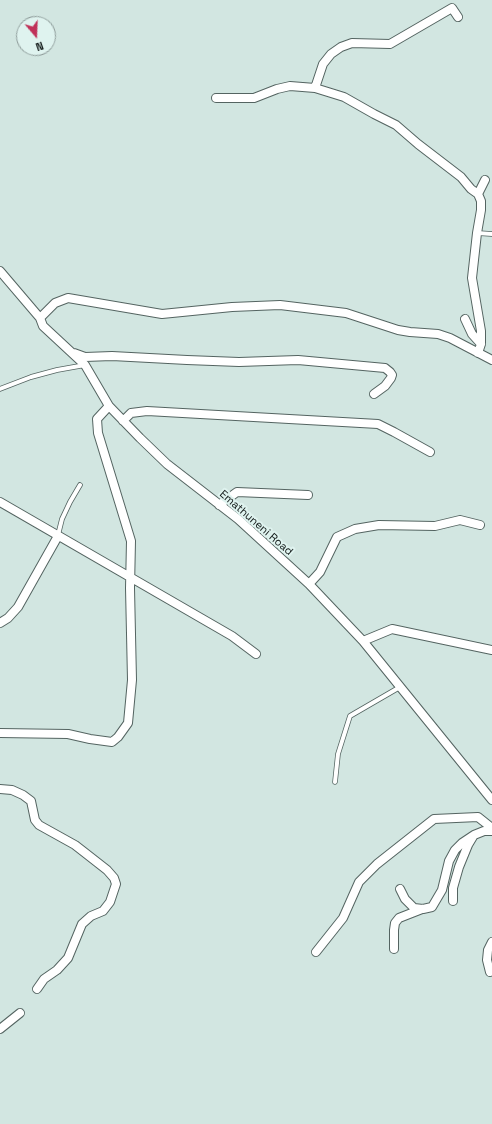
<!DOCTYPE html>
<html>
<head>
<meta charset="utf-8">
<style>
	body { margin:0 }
	#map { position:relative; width:492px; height:1124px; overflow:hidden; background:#d2e6e1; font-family:"Space Grotesk",sans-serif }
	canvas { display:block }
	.north { position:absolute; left:16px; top:16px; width:40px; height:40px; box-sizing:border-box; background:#dff3ef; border:1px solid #8d9b99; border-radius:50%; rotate:161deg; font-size:11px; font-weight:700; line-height:16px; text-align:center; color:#111817 }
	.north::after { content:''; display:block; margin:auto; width:14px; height:18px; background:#c03159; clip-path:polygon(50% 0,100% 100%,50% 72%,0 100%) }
</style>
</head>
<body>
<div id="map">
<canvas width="492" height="1124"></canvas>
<div class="north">N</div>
</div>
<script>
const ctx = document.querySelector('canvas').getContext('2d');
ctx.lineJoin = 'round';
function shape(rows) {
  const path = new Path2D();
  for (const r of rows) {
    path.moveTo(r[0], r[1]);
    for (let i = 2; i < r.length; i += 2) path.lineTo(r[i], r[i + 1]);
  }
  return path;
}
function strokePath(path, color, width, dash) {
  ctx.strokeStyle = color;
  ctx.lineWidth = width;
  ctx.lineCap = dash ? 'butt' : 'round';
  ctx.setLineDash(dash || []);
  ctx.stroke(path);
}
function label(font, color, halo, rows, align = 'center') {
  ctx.font = font + ' "Space Grotesk",sans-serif';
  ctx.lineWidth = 4;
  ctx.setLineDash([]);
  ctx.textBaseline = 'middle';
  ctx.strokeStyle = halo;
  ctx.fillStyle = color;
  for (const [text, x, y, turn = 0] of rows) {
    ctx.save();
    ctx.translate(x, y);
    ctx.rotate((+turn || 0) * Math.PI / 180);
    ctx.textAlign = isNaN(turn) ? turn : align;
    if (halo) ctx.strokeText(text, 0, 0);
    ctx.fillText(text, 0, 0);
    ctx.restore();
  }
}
const lane = shape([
	[477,233,492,234],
	[0,389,31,377,57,370,85,365],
	[58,535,62,519,70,502,80,485],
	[335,782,338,754,350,716,400,687]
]);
const street = shape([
	[315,88,323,64,331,54,341,47,352,43,390,44,452,8,458,17],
	[216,98,254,98,277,89,290,86,315,88,344,97,374,114,396,125,418,144,461,177,471,189,478,194,481,201,481,210,477,233,472,278,481,331,481,344,478,353],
	[478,194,485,180],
	[0,271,40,318,43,326,85,365,109,406,140,438,167,464,238,519,309,584,363,641,492,800],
	[40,318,55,303,68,298,162,314,232,307,280,305,346,313,398,330,410,332,438,334,450,338,492,360],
	[465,319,472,334,481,344],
	[74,353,85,357,112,356,187,360,239,362,298,360,385,368,390,372,392,375,391,378,385,386,374,394],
	[123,421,131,413,147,411,378,424,394,432,430,452],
	[0,502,232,636,256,654],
	[219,505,237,492,308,495],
	[309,584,320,572,337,537,355,529,379,525,435,526,460,520,480,525],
	[0,623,8,618,18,607,58,536],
	[363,641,392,629,492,650],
	[0,733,68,734,90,739,112,742,118,737,128,723,132,680,130,588,131,541,98,433,97,419,109,406],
	[0,789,12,790,23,795,31,801,35,820,39,825,75,845,84,852,107,870,114,878,116,884,110,902,103,911,91,916,82,924,68,958,57,970,44,979,37,989],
	[400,889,405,899,414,908,423,909,432,907,442,890,449,861,455,850,462,843,474,835],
	[453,901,453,888,459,867,468,845,474,835,484,831,492,831],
	[394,949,394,930,395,923,399,918,422,909],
	[316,952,343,918,359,882,377,864,434,819,478,817,492,828],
	[490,972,487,960,488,950,492,942],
	[0,1029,20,1013]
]);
strokePath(lane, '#546461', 5.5);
strokePath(street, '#546461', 10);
strokePath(lane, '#fff', 4);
strokePath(street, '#fff', 8);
label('11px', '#111817', '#dff3ef', [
	["Emathuneni Road",256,523,41]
]);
</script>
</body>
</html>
